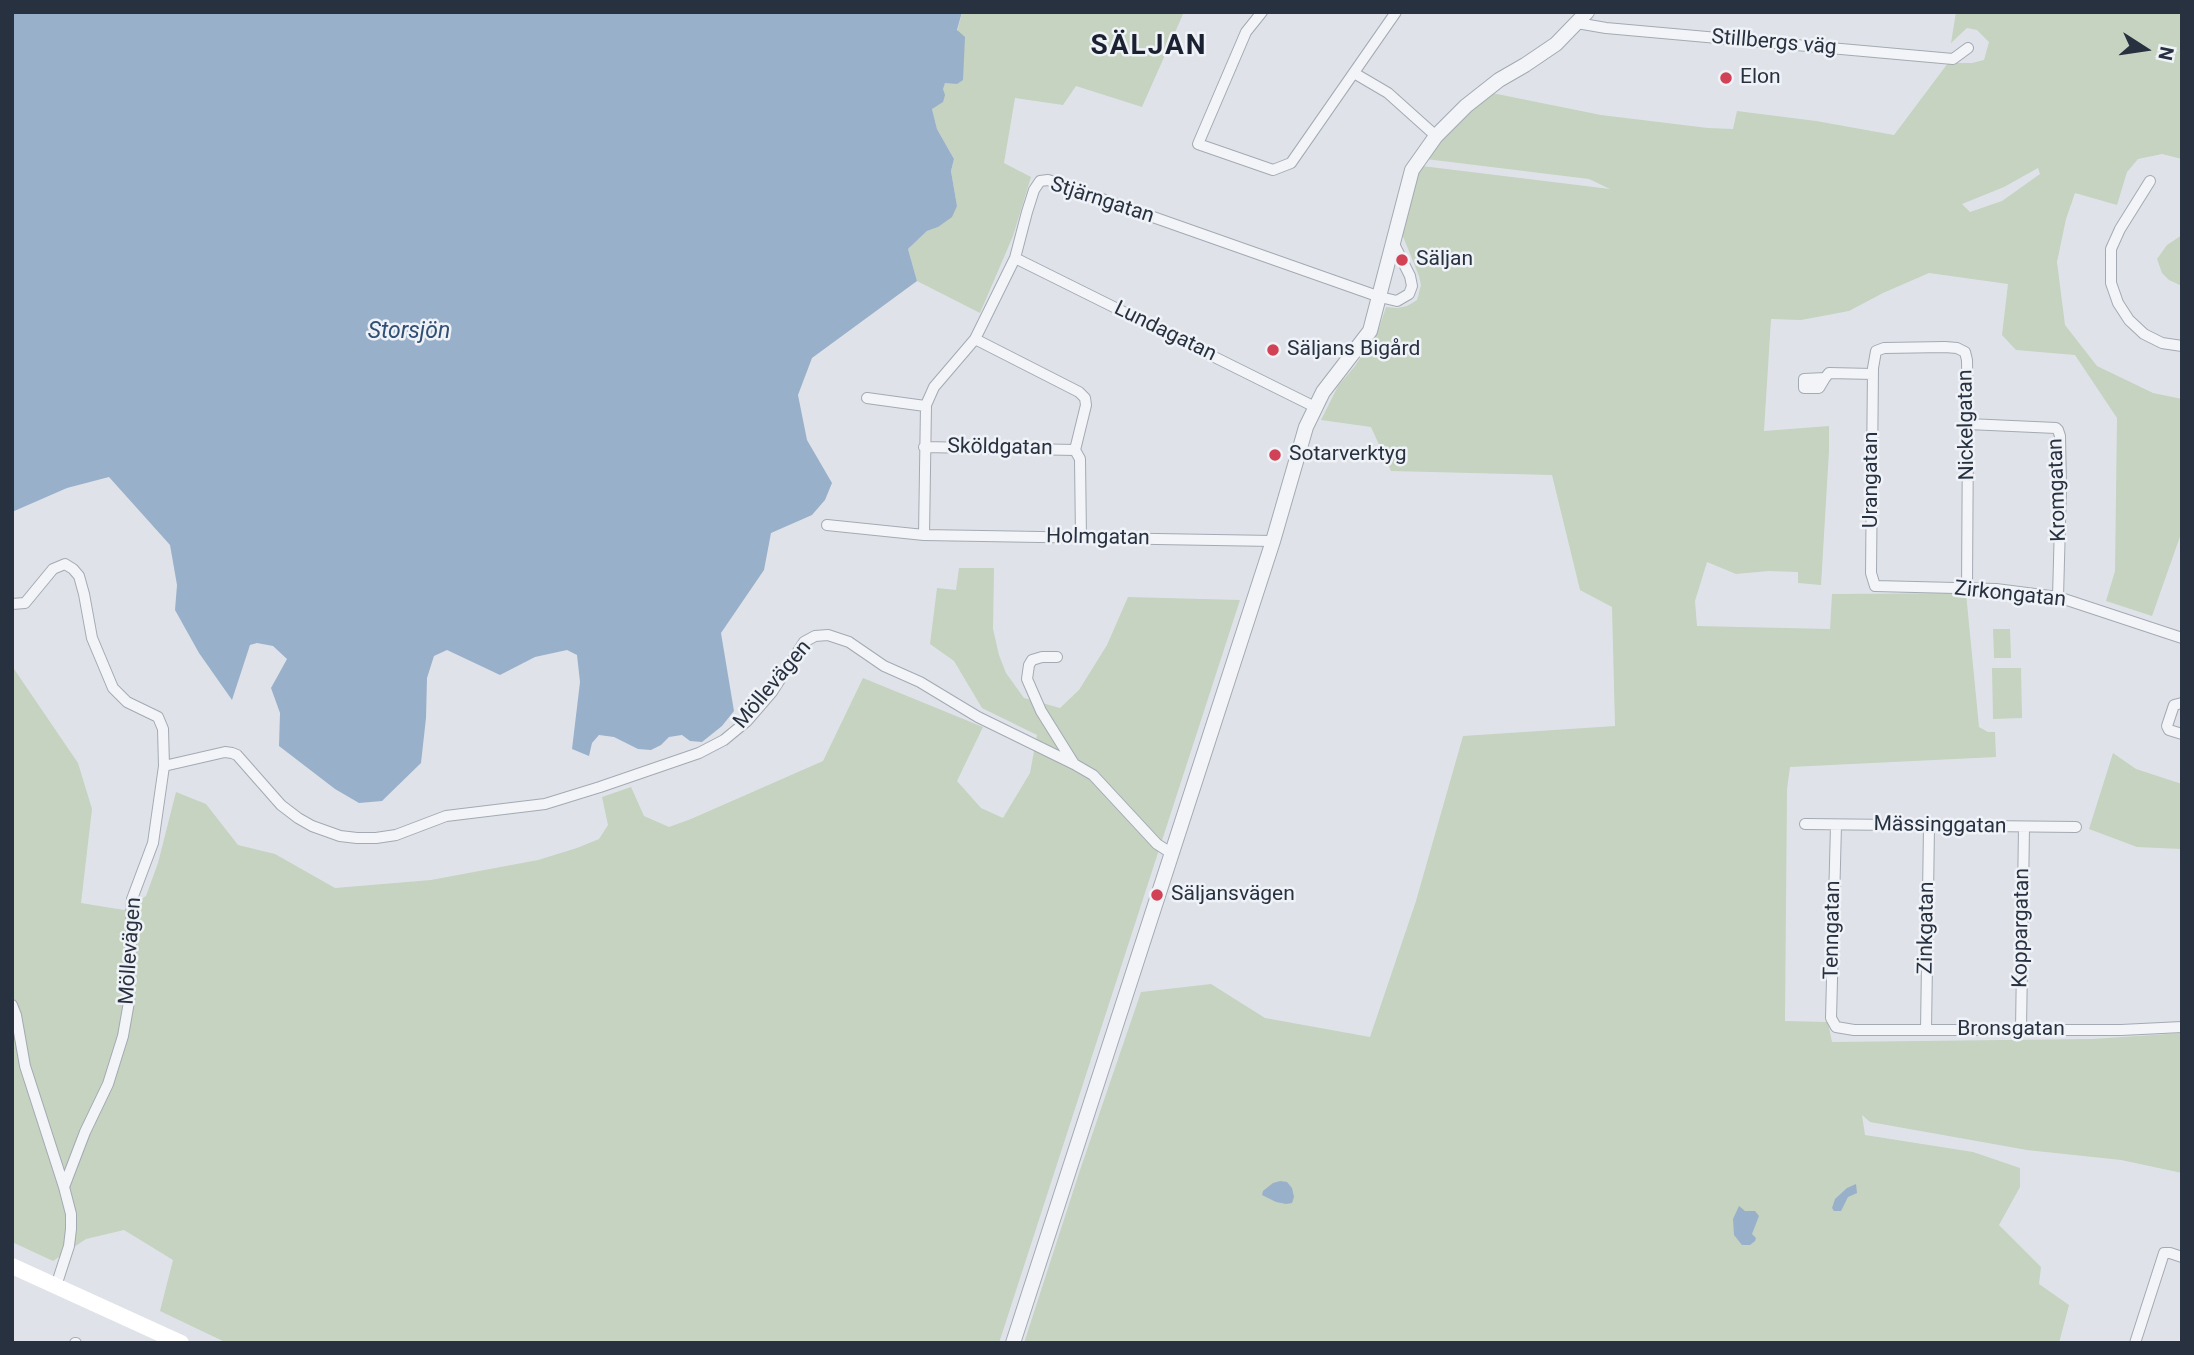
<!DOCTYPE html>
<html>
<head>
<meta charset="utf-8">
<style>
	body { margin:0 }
	#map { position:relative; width:2194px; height:1355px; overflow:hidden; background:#dfe3e9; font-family:Roboto,sans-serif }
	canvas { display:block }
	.frame { position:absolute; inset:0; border:14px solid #283140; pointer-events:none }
	.north { position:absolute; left:2110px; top:14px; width:70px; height:70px; -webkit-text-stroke:5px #eff2f6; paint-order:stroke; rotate:102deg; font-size:19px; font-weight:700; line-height:28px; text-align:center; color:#283140 }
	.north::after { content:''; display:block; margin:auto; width:24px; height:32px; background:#283140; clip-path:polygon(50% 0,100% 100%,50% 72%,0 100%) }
</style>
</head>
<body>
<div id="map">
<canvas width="2194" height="1355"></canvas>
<div class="frame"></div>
<div class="north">N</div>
</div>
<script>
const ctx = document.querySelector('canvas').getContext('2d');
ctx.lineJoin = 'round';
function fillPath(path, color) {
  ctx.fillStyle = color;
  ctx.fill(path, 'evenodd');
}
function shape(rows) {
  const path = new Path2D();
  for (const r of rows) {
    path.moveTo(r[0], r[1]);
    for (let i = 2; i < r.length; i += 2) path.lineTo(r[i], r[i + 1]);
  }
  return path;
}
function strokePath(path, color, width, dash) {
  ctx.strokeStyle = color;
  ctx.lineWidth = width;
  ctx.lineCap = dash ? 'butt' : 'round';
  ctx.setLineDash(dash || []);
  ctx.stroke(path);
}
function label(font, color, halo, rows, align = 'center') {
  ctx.font = font + ' Roboto,sans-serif';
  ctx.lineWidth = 5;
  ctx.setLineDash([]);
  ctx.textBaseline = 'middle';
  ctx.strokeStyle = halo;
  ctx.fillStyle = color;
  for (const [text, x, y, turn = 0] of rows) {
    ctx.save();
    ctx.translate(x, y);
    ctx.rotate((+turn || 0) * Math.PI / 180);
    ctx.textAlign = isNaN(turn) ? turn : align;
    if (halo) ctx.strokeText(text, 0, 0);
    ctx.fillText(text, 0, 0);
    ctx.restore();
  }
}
fillPath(shape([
	[962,12,1184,12,1142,107,1076,86,1063,105,1015,98,1004,163,1031,177,1013,236,980,313,917,281,908,249,927,231,938,227,957,206,951,171,954,159,937,129,932,109,945,83],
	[1956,12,2182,12,2182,159,2162,154,2138,159,2127,172,2117,205,2075,193,2066,219,2057,262,2065,325,2097,366,2153,393,2182,399,2182,531,2152,616,2106,601,2115,571,2117,418,2075,355,2016,350,2002,335,2008,284,1929,273,1883,293,1849,311,1801,320,1771,319,1764,431,1829,426,1829,451,1821,585,1798,583,1798,572,1769,571,1736,574,1707,562,1695,601,1697,626,1830,629,1832,594,1966,593,1979,727,1988,732,1995,732,1996,757,1790,767,1787,789,1785,1021,1828,1022,1832,1042,2092,1039,2182,1033,2182,1173,2121,1160,2027,1150,1870,1122,1862,1115,1865,1135,1973,1152,2020,1168,2020,1187,1999,1225,2041,1267,2039,1284,2069,1305,2059,1343,1024,1343,1079,1173,1141,992,1211,984,1265,1018,1370,1037,1416,901,1463,736,1615,726,1612,607,1580,590,1552,475,1391,471,1371,427,1321,420,1338,386,1355,366,1373,338,1379,328,1386,307,1397,308,1407,306,1417,300,1421,285,1419,276,1402,234,1418,175,1422,166,1610,189,1589,179,1426,159,1450,128,1492,93,1601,115,1708,128,1733,129,1737,111,1816,121,1894,135,1948,63,1972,63,1984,60,1989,42,1977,30,1967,28,1951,43],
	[2038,168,2040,174,2002,201,1970,212,1962,204,2004,187],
	[2182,235,2182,286,2169,280,2162,273,2157,259,2167,245],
	[959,568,994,568,993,629,999,655,1006,673,1024,698,1060,708,1079,690,1107,645,1128,597,1240,600,999,1343,227,1343,160,1311,173,1260,124,1230,86,1239,53,1261,12,1242,12,666,78,763,92,809,81,903,124,910,146,896,158,863,176,792,206,804,238,845,275,854,335,888,431,880,538,860,577,848,599,839,608,825,602,797,631,787,644,816,669,827,691,819,823,761,863,678,983,727,957,781,981,808,1003,818,1030,773,1037,735,982,708,954,661,930,644,937,588,956,590],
	[1993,629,2010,629,2011,658,1994,658],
	[1992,668,2021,668,2022,718,1993,719],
	[2113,753,2136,769,2182,784,2182,849,2137,847,2089,829]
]), '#c5d3c0');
fillPath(shape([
	[12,12,962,12,957,30,965,37,963,80,957,84,945,83,943,89,945,95,943,102,932,109,937,129,954,159,951,171,957,206,952,217,938,227,927,231,908,249,917,281,812,358,798,395,807,440,832,483,825,500,812,515,771,533,764,570,721,633,734,711,722,726,702,742,690,741,682,735,669,737,661,745,651,750,638,749,614,737,599,735,592,743,589,756,572,749,580,682,577,655,567,650,535,657,500,675,447,650,434,656,427,678,426,718,421,763,382,801,359,803,335,789,279,746,280,713,271,688,287,659,273,646,257,643,250,645,232,700,199,653,175,610,177,585,170,545,109,477,67,488,12,512],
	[1280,1181,1287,1182,1292,1188,1294,1197,1292,1203,1286,1204,1276,1202,1262,1195,1263,1191,1273,1183],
	[1856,1184,1857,1193,1848,1197,1841,1211,1834,1211,1832,1208,1835,1199,1847,1188],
	[1739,1206,1745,1211,1755,1211,1759,1216,1752,1234,1756,1238,1755,1241,1750,1245,1742,1245,1734,1235,1733,1219]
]), '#99b0ca');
const minor = shape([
	[1262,12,1246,32,1198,144,1273,170,1291,163,1396,12],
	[1577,23,1606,28,1953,59,1968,48],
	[1354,73,1388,93,1436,136],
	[2150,181,2120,229,2111,249,2111,283,2118,303,2129,320,2144,334,2162,343,2182,346],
	[1015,258,1315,407],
	[975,339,1079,392,1085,398,1086,405,1075,450,1080,459,1081,538],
	[1825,378,1819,388,1804,388,1804,379,1825,378,1829,373,1873,374],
	[867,398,925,406],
	[1968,424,2056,428,2058,430,2060,436,2061,487,2058,597],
	[924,447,1075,450],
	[827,525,924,535,926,405,934,387,975,339,1015,258,1027,212,1034,190,1040,181,1048,180,1380,297,1397,301,1409,294,1412,286,1410,276,1392,240],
	[924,535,1273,541],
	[1967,588,1968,424,1967,360,1965,352,1957,348,1945,347,1884,348,1876,351,1873,368,1871,573,1875,586,1996,589,2058,597,2182,638],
	[12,604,25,603,53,569,65,564,73,569,79,576,84,594,92,638,113,688,127,702,158,717,163,729,164,766,153,843,132,899,129,1002,123,1036,108,1084,85,1132,64,1187,71,1214,71,1229,69,1246,56,1286],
	[1057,657,1042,657,1032,660,1029,665,1027,679,1041,711,1074,764],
	[2182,703,2174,705,2167,726,2169,730,2182,734],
	[164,766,225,752,232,753,237,755,281,805,298,818,312,826,340,836,357,838,376,838,396,835,446,816,545,804,600,787,699,753,724,740,747,721,772,692,804,642,815,636,828,635,849,642,884,666,920,682,978,717,1074,764,1093,775,1157,844,1171,853],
	[1805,824,2076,827],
	[1836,825,1831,1018,1836,1027,1854,1030,2121,1030,2182,1027],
	[12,1005,16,1015,25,1066,64,1187],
	[1926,1030,1929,827],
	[2021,1030,2024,827],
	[75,1343,76,1343],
	[2135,1343,2164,1253,2170,1253,2182,1257]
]);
const tertiary = shape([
	[1013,1343,1273,541,1306,427,1323,392,1370,331,1412,170,1436,136,1466,106,1499,80,1525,65,1556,44,1587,12]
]);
strokePath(minor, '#a4aab3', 12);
strokePath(tertiary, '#a4aab3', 16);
strokePath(minor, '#f2f4f7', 10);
strokePath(tertiary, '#f2f4f7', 14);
strokePath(shape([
	[12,1266,181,1343]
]), '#fff', 16);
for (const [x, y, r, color] of [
	[1726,78,7,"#d14256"],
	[1402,260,7,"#d14256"],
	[1273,350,7,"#d14256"],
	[1275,455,7,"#d14256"],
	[1157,895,7,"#d14256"]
]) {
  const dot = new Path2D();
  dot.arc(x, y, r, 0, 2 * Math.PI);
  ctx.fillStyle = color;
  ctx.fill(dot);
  strokePath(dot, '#eff2f6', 2.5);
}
label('21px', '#283140', '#eff2f6', [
	["Stillbergs väg",1774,43,5],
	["Stjärngatan",1102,201,18],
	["Lundagatan",1165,332,26],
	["Nickelgatan",1967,425,-91],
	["Sköldgatan",1000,448,1],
	["Urangatan",1872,480,-90],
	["Kromgatan",2058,490,-92],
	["Holmgatan",1098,538,1],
	["Zirkongatan",2010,595,6],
	["Möllevägen",773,685,-50],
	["Mässinggatan",1940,826,1],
	["Zinkgatan",1927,928,-89],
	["Koppargatan",2022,928,-89],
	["Tenngatan",1833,930,-89],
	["Möllevägen",131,951,-86],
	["Bronsgatan",2011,1030]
]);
label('21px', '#283140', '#eff2f6', [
	["Elon",1740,78],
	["Säljan",1416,260],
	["Säljans Bigård",1287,350],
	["Sotarverktyg",1289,455],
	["Säljansvägen",1171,895]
], 'left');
label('italic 23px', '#314f75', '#eff2f6', [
	["Storsjön",409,332]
]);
ctx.letterSpacing = '2px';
label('bold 28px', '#1a2231', '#eff2f6', [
	["SÄLJAN",1149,47]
]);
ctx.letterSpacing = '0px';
</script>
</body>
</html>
